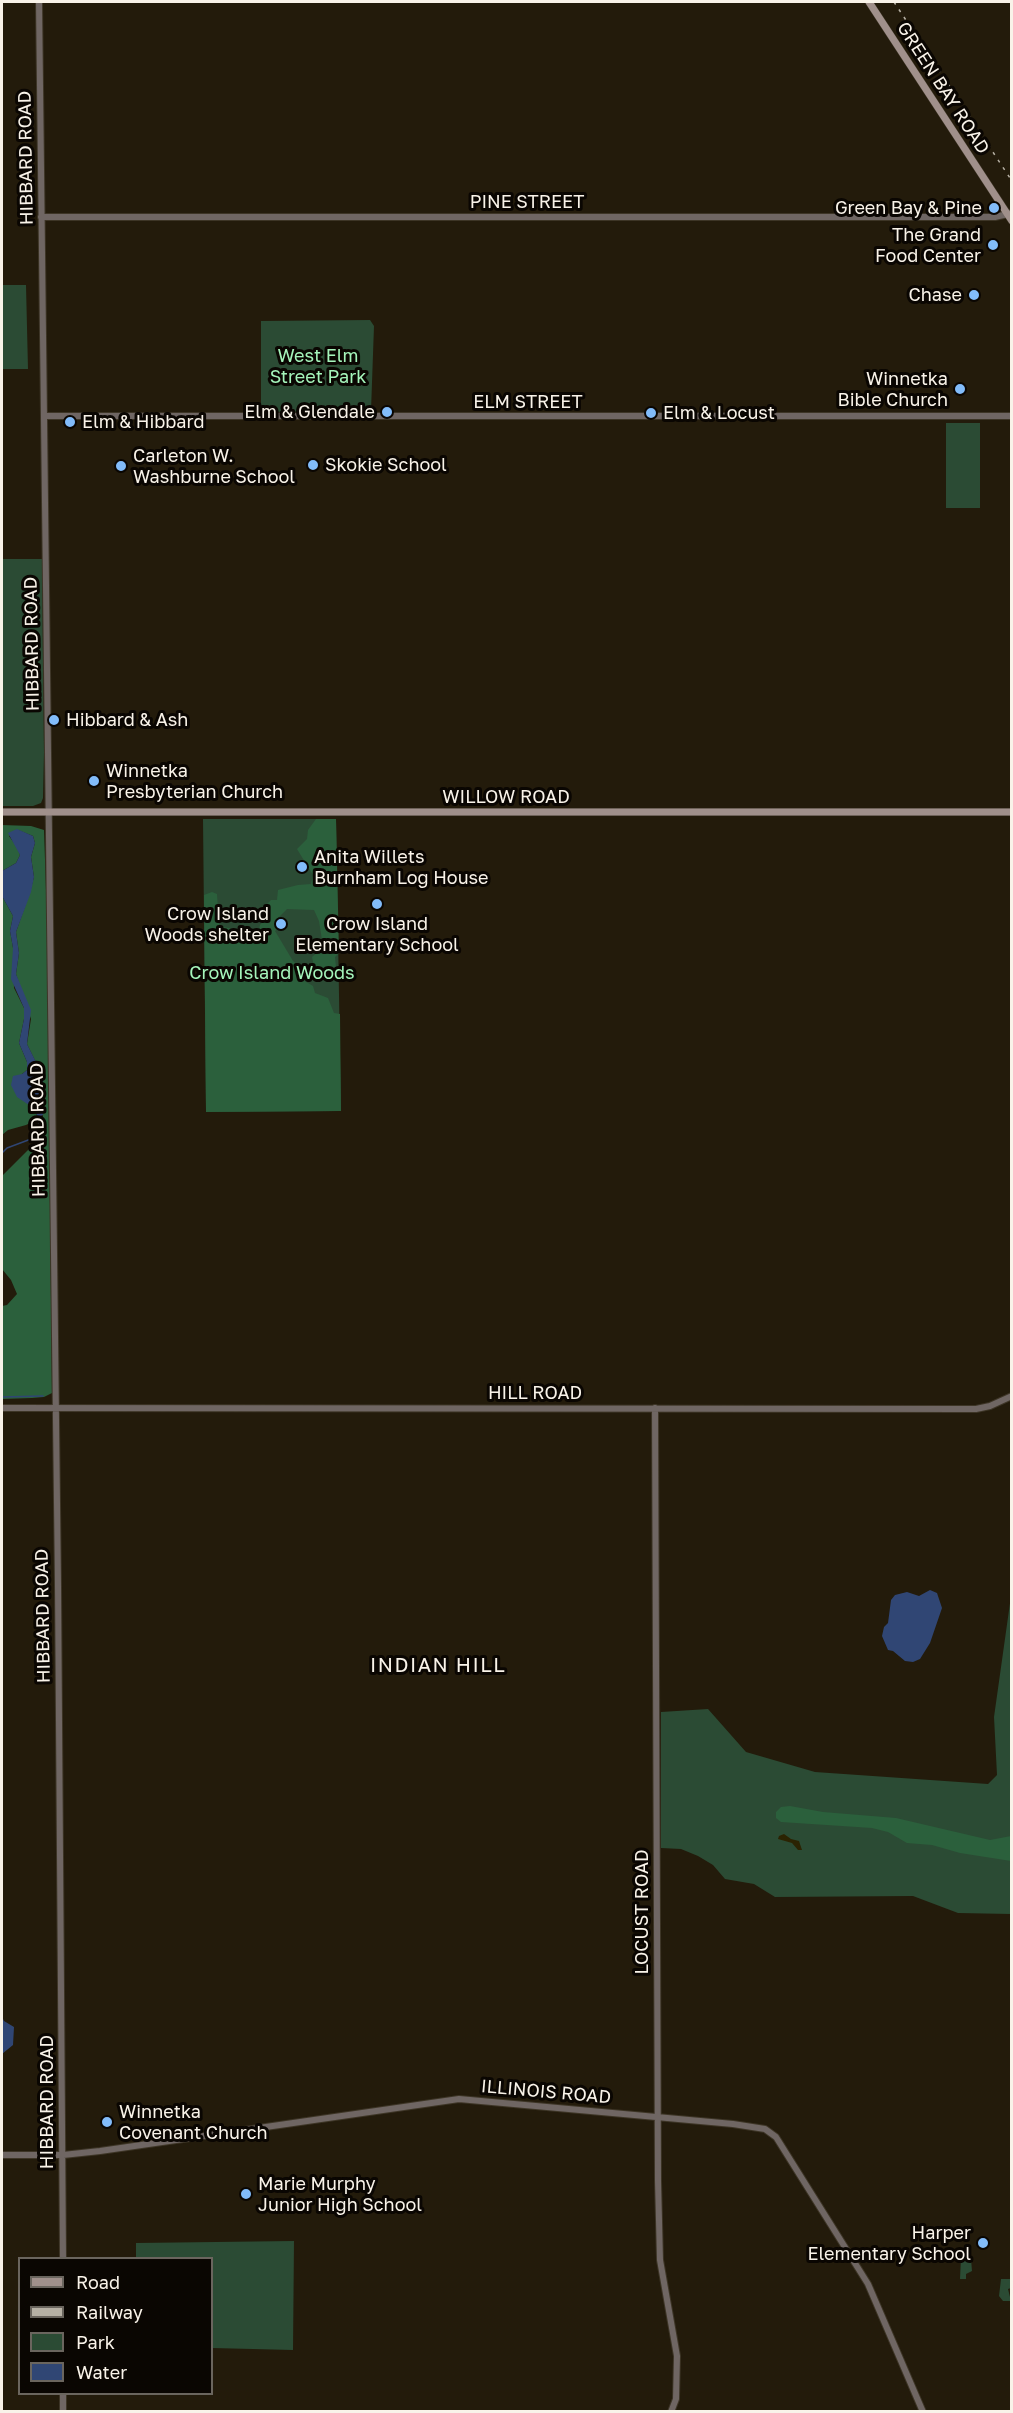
<!DOCTYPE html>
<html>
<head>
<meta charset="utf-8">
<style>
	body { margin:0 }
	#map { position:relative; width:1013px; height:2413px; overflow:hidden; background:#231b0b; font-family:"Golos Text",sans-serif }
	canvas { display:block }
	.frame { position:absolute; inset:0; border:3px solid #f9f3e9; pointer-events:none }
	.legend { position:absolute; left:18px; top:2257px; width:195px; height:138px; box-sizing:border-box; background:#0a0602; border:2px solid #6a655e; margin:0; padding:8px 10px; list-style:none; font-size:18px; color:#f9f3e9 }
	.legend li { display:flex; align-items:center; gap:12px; height:30px }
	.legend b { width:30px; border:2px solid #6a655e }
</style>
</head>
<body>
<div id="map">
<canvas width="1013" height="2413"></canvas>
<div class="frame"></div>
<ul class="legend">
<li><b style="height:8px;background:#a0908b"></b>Road</li>
<li><b style="height:8px;background:#b6b0a4"></b>Railway</li>
<li><b style="height:16px;background:#2b4b34"></b>Park</li>
<li><b style="height:16px;background:#304674"></b>Water</li>
</ul>
</div>
<script>
const ctx = document.querySelector('canvas').getContext('2d');
ctx.lineJoin = 'round';
function fillPath(path, color) {
  ctx.fillStyle = color;
  ctx.fill(path, 'evenodd');
}
function shape(rows) {
  const path = new Path2D();
  for (const r of rows) {
    path.moveTo(r[0], r[1]);
    for (let i = 2; i < r.length; i += 2) path.lineTo(r[i], r[i + 1]);
  }
  return path;
}
function strokePath(path, color, width, dash) {
  ctx.strokeStyle = color;
  ctx.lineWidth = width;
  ctx.lineCap = dash ? 'butt' : 'round';
  ctx.setLineDash(dash || []);
  ctx.stroke(path);
}
function label(font, color, halo, rows, align = 'center') {
  ctx.font = font + ' "Golos Text",sans-serif';
  ctx.lineWidth = 6;
  ctx.setLineDash([]);
  ctx.textBaseline = 'middle';
  ctx.strokeStyle = halo;
  ctx.fillStyle = color;
  for (const [text, x, y, turn = 0] of rows) {
    ctx.save();
    ctx.translate(x, y);
    ctx.rotate((+turn || 0) * Math.PI / 180);
    ctx.textAlign = isNaN(turn) ? turn : align;
    if (halo) ctx.strokeText(text, 0, 0);
    ctx.fillText(text, 0, 0);
    ctx.restore();
  }
}
fillPath(shape([
	[2,285,26,285,28,369,2,369],
	[370,320,374,326,371,411,261,412,261,321],
	[946,423,980,423,980,508,946,508],
	[2,559,42,559,44,752,43,798,41,803,33,806,2,806],
	[203,819,336,819,341,1111,206,1112],
	[1011,1596,1011,1914,958,1913,913,1896,775,1897,754,1884,725,1879,713,1865,698,1856,681,1849,661,1848,661,1712,708,1709,746,1752,815,1772,988,1784,997,1775,994,1717],
	[294,2241,293,2350,212,2348,212,2258,136,2258,136,2243],
	[961,2257,969,2257,971,2259,972,2271,966,2274,966,2279,960,2279],
	[1001,2279,1011,2279,1011,2288,1008,2289,1011,2301,1003,2301,999,2296]
]), '#2b4b34');
fillPath(shape([
	[316,819,336,819,339,953,335,957,336,967,328,968,326,972,321,967,317,969,314,967,312,957,320,950,322,940,319,921,314,910,287,909,278,918,278,928,275,931,293,961,299,966,303,980,313,986,315,993,328,998,334,1013,340,1014,341,1111,206,1112,204,895,212,892,217,894,219,926,233,929,239,939,249,935,258,934,260,925,265,919,265,906,271,900,277,900,278,890,298,885,311,884,313,875,297,849,307,839,308,830],
	[2,825,31,826,44,830,47,919,52,1393,44,1397,32,1398,2,1399,2,1306,7,1305,17,1294,11,1280,2,1269,2,1176,39,1139,44,1126,41,1100,43,1077,27,1044,31,1019,16,974,19,953,16,932,30,892,34,877,31,857,35,843,33,836,18,830,9,836,17,847,20,855,16,863,2,871],
	[2,896,13,916,10,931,13,948,14,988,24,1008,24,1019,19,1043,27,1062,27,1070,22,1074,31,1107,35,1109,37,1116,34,1121,26,1125,8,1130,2,1135],
	[790,1806,823,1812,896,1818,990,1840,1011,1836,1011,1861,960,1853,932,1845,907,1843,888,1832,872,1828,781,1822,776,1818,776,1812,781,1807]
]), '#2b603c');
fillPath(shape([
	[784,1834,791,1839,799,1841,802,1850,798,1850,792,1843,778,1839,779,1836]
]), '#2b2302');
fillPath(shape([
	[17,829,33,836,35,843,31,857,34,877,31,892,16,932,19,953,16,974,31,1010,27,1044,44,1078,41,1088,43,1115,40,1116,37,1116,35,1109,17,1097,11,1085,13,1076,22,1074,27,1070,27,1062,19,1043,24,1019,24,1008,11,979,13,948,10,931,13,916,2,896,2,871,16,863,20,855,8,833],
	[930,1590,937,1593,942,1608,930,1643,920,1659,913,1662,905,1661,893,1651,888,1650,882,1636,884,1627,888,1623,891,1600,895,1595,907,1592,919,1596],
	[2,2017,4,2021,14,2027,13,2045,2,2054]
]), '#304674');
strokePath(shape([
	[2,1153,7,1148,31,1139,38,1128,40,1116],
	[2,1397,43,1396]
]), '#304674', 1.5);
const tertiary = shape([
	[39,2,58,1586,63,2258],
	[41,217,995,217,1012,213],
	[45,416,1012,416],
	[2,1408,976,1409,990,1406,1012,1396],
	[655,1408,658,2181,660,2260,677,2356,676,2399,671,2412],
	[2,2155,63,2155,100,2151,459,2099,733,2124,765,2129,776,2137,868,2284,923,2412],
	[63,2394,63,2412]
]);
const secondary = shape([
	[869,2,1012,221],
	[2,812,1012,812]
]);
strokePath(tertiary, '#3d3526', 8);
strokePath(secondary, '#3d3526', 8);
strokePath(tertiary, '#6f6663', 6);
strokePath(secondary, '#a0908b', 7);
strokePath(shape([
	[894,2,1012,181]
]), '#b6b0a4', 1.5, [3, 6]);
for (const [x, y, r, color] of [
	[994,208,6,"#82bcfa"],
	[993,245,6,"#82bcfa"],
	[974,295,6,"#82bcfa"],
	[960,389,6,"#82bcfa"],
	[387,412,6,"#82bcfa"],
	[651,413,6,"#82bcfa"],
	[70,422,6,"#82bcfa"],
	[313,465,6,"#82bcfa"],
	[121,466,6,"#82bcfa"],
	[54,720,6,"#82bcfa"],
	[94,781,6,"#82bcfa"],
	[302,867,6,"#82bcfa"],
	[377,904,6,"#82bcfa"],
	[281,924,6,"#82bcfa"],
	[107,2122,6,"#82bcfa"],
	[246,2194,6,"#82bcfa"],
	[983,2243,6,"#82bcfa"]
]) {
  const dot = new Path2D();
  dot.arc(x, y, r, 0, 2 * Math.PI);
  ctx.fillStyle = color;
  ctx.fill(dot);
  strokePath(dot, '#0a0602', 2);
}
label('18px', '#f9f3e9', '#0a0602', [
	["GREEN BAY ROAD",943,88,57],
	["HIBBARD ROAD",26,158,-91],
	["PINE STREET",527,202],
	["ELM STREET",528,402],
	["HIBBARD ROAD",32,644,-91],
	["WILLOW ROAD",506,797],
	["HIBBARD ROAD",38,1130,-91],
	["HILL ROAD",535,1393],
	["HIBBARD ROAD",43,1616,-91],
	["LOCUST ROAD",642,1912,-90],
	["ILLINOIS ROAD",546,2092,5],
	["HIBBARD ROAD",47,2102,-90]
]);
label('18px', '#f9f3e9', '#0a0602', [
	["Green Bay & Pine",982,208,"right"],
	["The Grand",981,235,"right"],
	["Food Center",981,256,"right"],
	["Chase",962,295,"right"],
	["Winnetka",948,379,"right"],
	["Bible Church",948,400,"right"],
	["Elm & Glendale",375,412,"right"],
	["Elm & Locust",663,413],
	["Elm & Hibbard",82,422],
	["Carleton W.",133,456],
	["Washburne School",133,477],
	["Skokie School",325,465],
	["Hibbard & Ash",66,720],
	["Winnetka",106,771],
	["Presbyterian Church",106,792],
	["Anita Willets",314,857],
	["Burnham Log House",314,878],
	["Crow Island",269,914,"right"],
	["Woods shelter",269,935,"right"],
	["Crow Island",377,924,"center"],
	["Elementary School",377,945,"center"],
	["Winnetka",119,2112],
	["Covenant Church",119,2133],
	["Marie Murphy",258,2184],
	["Junior High School",258,2205],
	["Harper",971,2233,"right"],
	["Elementary School",971,2254,"right"]
], 'left');
label('18px', '#a5f5bb', '#0a0602', [
	["West Elm",318,356],
	["Street Park",318,377],
	["Crow Island Woods",272,973]
]);
ctx.letterSpacing = '1.5px';
label('20px', '#f9f3e9', '#0a0602', [
	["INDIAN HILL",438,1666]
]);
ctx.letterSpacing = '0px';
</script>
</body>
</html>
